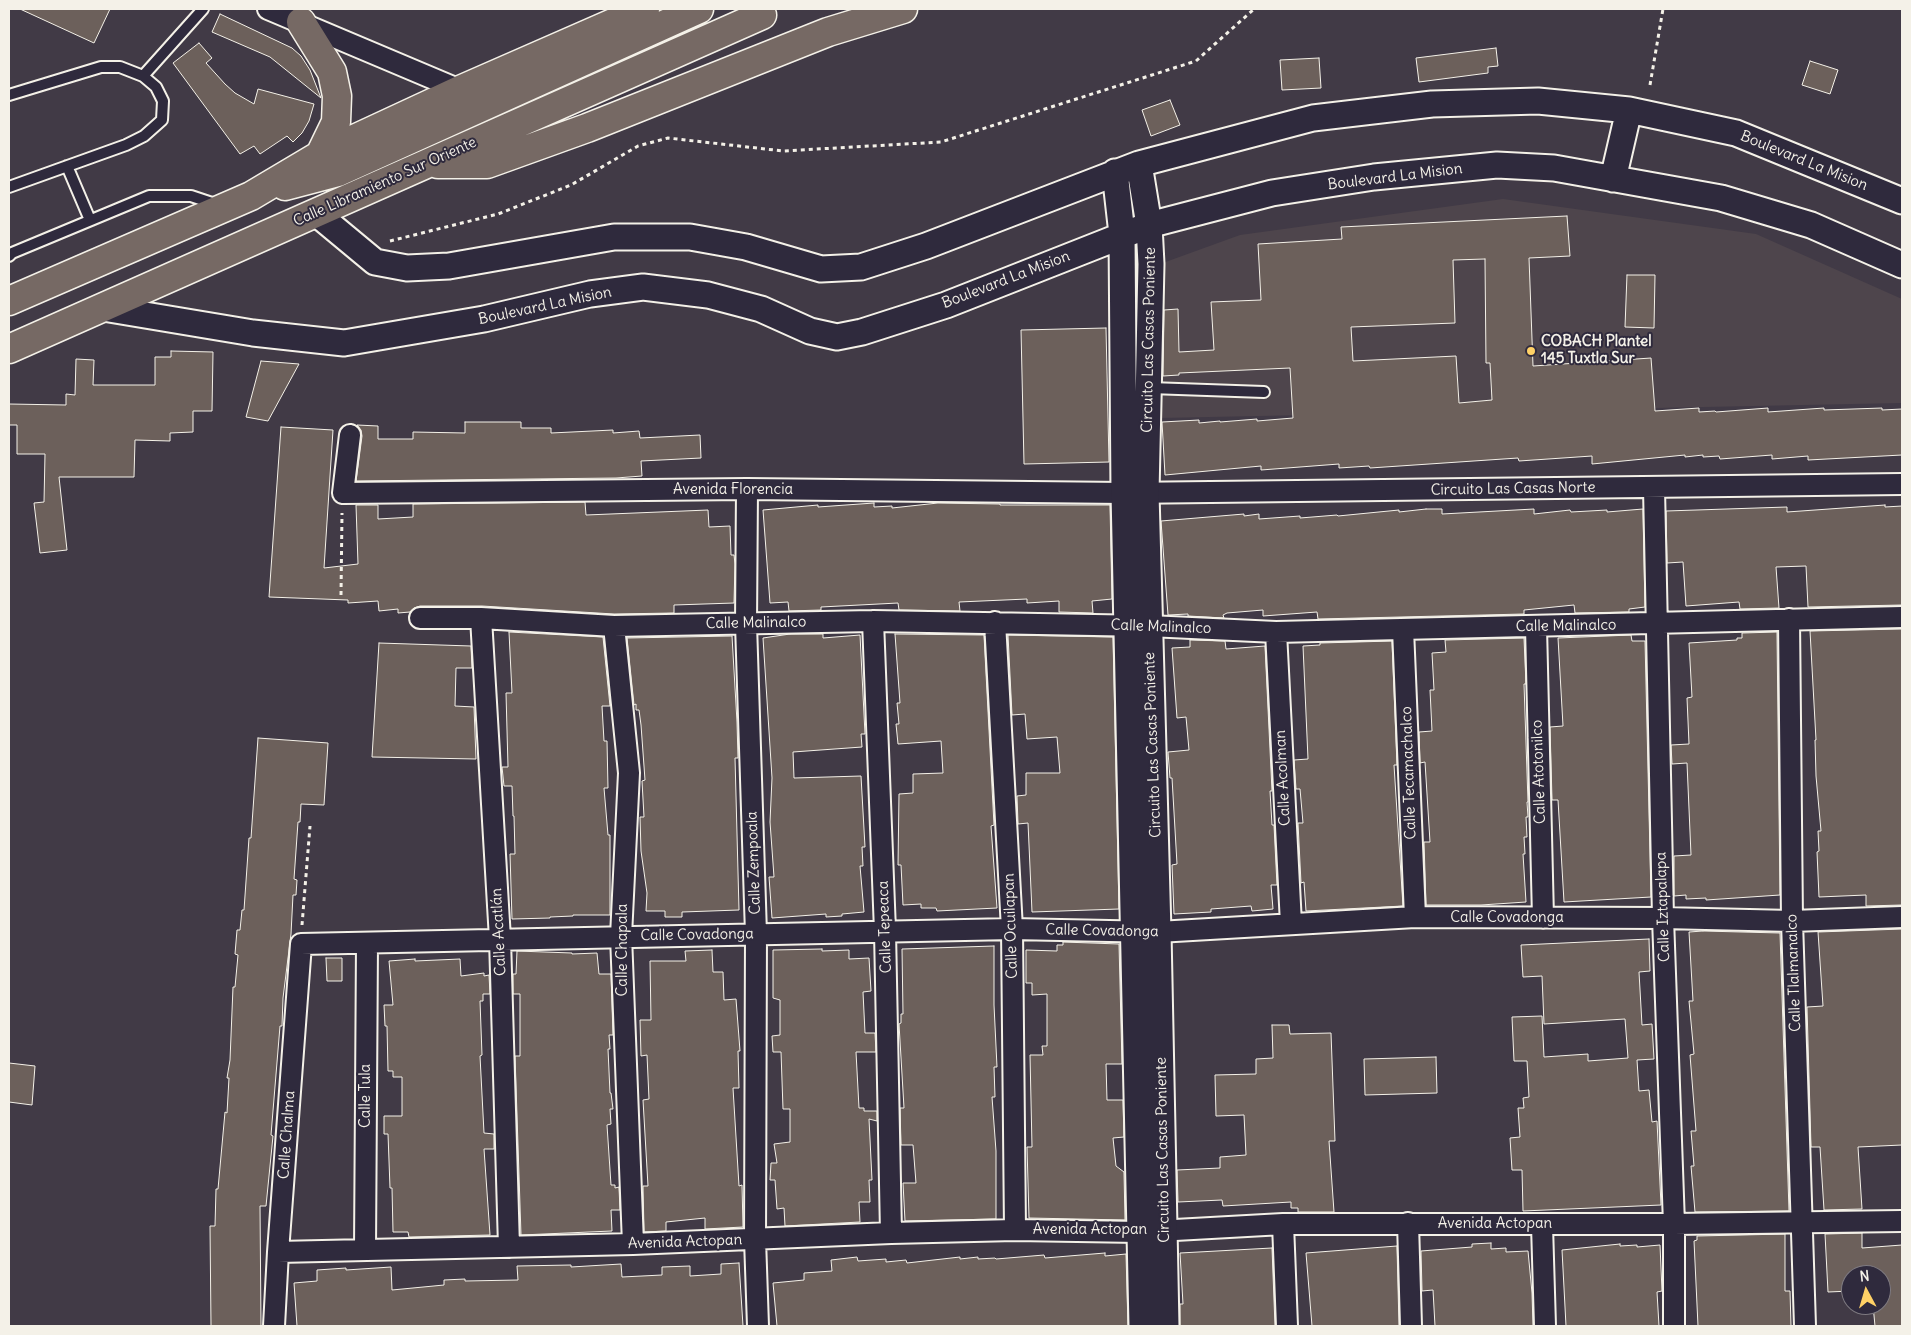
<!DOCTYPE html>
<html>
<head>
<meta charset="utf-8">
<style>
	body { margin:0 }
	#map { position:relative; width:1911px; height:1335px; overflow:hidden; background:#413a46; font-family:Delius,sans-serif }
	canvas { display:block }
	.frame { position:absolute; inset:0; border:10px solid #f4f1e8; pointer-events:none }
	.north { position:absolute; left:1841px; top:1265px; width:50px; height:50px; box-sizing:border-box; background:#2f2a3d; border:1px solid #7e7a81; border-radius:50%; rotate:354deg; font-size:14px; font-weight:700; line-height:20px; text-align:center; color:#f4f1e8 }
	.north::after { content:''; display:block; margin:auto; width:18px; height:22px; background:#ffd166; clip-path:polygon(50% 0,100% 100%,50% 72%,0 100%) }
</style>
</head>
<body>
<div id="map">
<canvas width="1911" height="1335"></canvas>
<div class="frame"></div>
<div class="north">N</div>
</div>
<script>
const ctx = document.querySelector('canvas').getContext('2d');
ctx.lineJoin = 'round';
function fillPath(path, color) {
  ctx.fillStyle = color;
  ctx.fill(path, 'evenodd');
}
function shape(rows) {
  const path = new Path2D();
  for (const r of rows) {
    path.moveTo(r[0], r[1]);
    for (let i = 2; i < r.length; i += 2) path.lineTo(r[i], r[i + 1]);
  }
  return path;
}
function strokePath(path, color, width, dash) {
  ctx.strokeStyle = color;
  ctx.lineWidth = width;
  ctx.lineCap = dash ? 'butt' : 'round';
  ctx.setLineDash(dash || []);
  ctx.stroke(path);
}
function label(font, color, halo, rows, align = 'center') {
  ctx.font = font + ' Delius,sans-serif';
  ctx.lineWidth = 4;
  ctx.setLineDash([]);
  ctx.textBaseline = 'middle';
  ctx.strokeStyle = halo;
  ctx.fillStyle = color;
  for (const [text, x, y, turn = 0] of rows) {
    ctx.save();
    ctx.translate(x, y);
    ctx.rotate((+turn || 0) * Math.PI / 180);
    ctx.textAlign = isNaN(turn) ? turn : align;
    if (halo) ctx.strokeText(text, 0, 0);
    ctx.fillText(text, 0, 0);
    ctx.restore();
  }
}
fillPath(shape([
	[1503,199,1756,234,1902,299,1902,403,1160,418,1160,264,1240,235]
]), '#4e454c');
const building = shape([
	[20,9,110,9,94,43,20,9],
	[220,14,292,48,301,56,310,70,321,98,270,57,212,32,220,14],
	[199,43,212,58,206,63,225,84,235,93,254,104,258,89,314,104,309,121,302,133,293,142,287,136,260,154,254,146,240,154,173,63,199,43],
	[1496,48,1498,66,1488,67,1488,73,1419,82,1416,58,1496,48],
	[1319,58,1321,88,1282,90,1280,60,1319,58],
	[1810,61,1838,70,1830,94,1802,85,1810,61],
	[1170,100,1180,125,1151,136,1142,110,1170,100],
	[1567,216,1570,256,1529,258,1533,366,1651,358,1655,411,1699,408,1699,412,1715,411,1716,412,1768,408,1768,412,1824,408,1824,410,1882,408,1882,410,1902,409,1902,455,1808,460,1808,456,1772,459,1772,455,1720,459,1719,456,1703,457,1703,455,1685,457,1685,455,1592,464,1592,456,1519,461,1518,458,1370,468,1369,466,1339,468,1339,464,1261,470,1261,466,1165,475,1162,422,1199,420,1199,423,1220,421,1220,422,1257,419,1257,421,1293,418,1290,368,1179,373,1179,375,1163,376,1164,310,1178,309,1179,352,1214,350,1211,302,1261,300,1258,244,1342,239,1341,227,1567,216],
	[1485,259,1486,363,1490,363,1492,400,1459,403,1456,356,1353,361,1351,327,1455,323,1453,260,1485,259],
	[1627,275,1655,275,1654,328,1625,327,1627,275],
	[1106,328,1109,462,1024,464,1021,330,1106,328],
	[171,351,213,352,212,411,193,411,193,432,170,433,170,441,135,440,134,477,59,477,67,550,40,553,34,503,44,502,45,454,17,454,17,425,9,425,9,404,66,405,66,394,75,395,76,359,94,360,93,385,155,385,155,357,171,357,171,351],
	[261,361,299,364,268,421,246,417,261,361],
	[465,422,521,422,521,428,551,428,551,433,613,430,613,433,639,431,640,438,700,435,701,458,641,461,642,476,616,478,356,481,362,436,361,430,357,425,378,426,378,439,413,439,413,432,465,433,465,422],
	[281,427,333,430,324,568,358,564,356,505,378,505,378,519,413,517,413,504,585,502,586,515,708,510,709,527,730,526,731,555,734,555,735,564,734,603,674,605,674,613,614,614,482,606,420,606,414,608,410,612,398,613,398,609,379,611,378,601,348,603,348,600,269,597,281,427],
	[874,503,874,507,892,506,892,508,938,503,1000,504,1000,505,1110,505,1112,599,1092,601,1093,613,1059,612,1059,601,1027,603,1027,599,959,602,960,611,899,610,898,603,821,607,821,610,789,611,788,602,770,603,763,510,818,505,818,507,874,503],
	[1885,505,1885,507,1902,506,1902,605,1808,607,1806,566,1776,567,1779,608,1740,609,1739,602,1686,606,1683,562,1667,563,1666,511,1787,507,1787,512,1885,505],
	[1426,509,1442,509,1442,514,1534,509,1534,514,1570,510,1571,512,1607,510,1607,512,1643,509,1645,607,1629,609,1629,612,1575,613,1574,605,1524,610,1524,614,1318,619,1317,612,1263,616,1263,610,1227,613,1223,615,1224,618,1188,616,1188,614,1168,615,1161,521,1244,514,1244,516,1259,514,1259,519,1300,516,1300,518,1337,515,1338,516,1399,510,1399,512,1426,509],
	[1902,629,1902,905,1866,906,1866,895,1819,897,1817,852,1819,851,1818,831,1821,831,1816,776,1815,740,1816,740,1810,631,1902,629],
	[509,632,603,637,610,706,602,706,604,741,607,741,608,788,604,788,608,835,610,835,610,915,573,915,573,916,550,917,550,918,512,919,510,854,515,854,514,816,513,816,512,786,504,786,502,767,508,767,506,693,512,693,509,632],
	[1777,632,1780,895,1706,900,1706,898,1686,899,1686,895,1674,896,1674,856,1691,855,1687,763,1672,764,1671,745,1689,744,1687,698,1692,697,1689,643,1737,640,1737,638,1742,638,1742,633,1777,632],
	[790,634,823,634,823,638,860,635,865,734,861,734,862,747,793,752,794,778,861,776,865,847,862,847,863,866,860,866,864,912,842,914,842,916,826,917,826,914,772,918,769,877,774,877,770,822,772,778,763,638,790,634],
	[895,634,984,635,994,825,991,826,997,908,937,911,936,908,921,908,921,904,903,905,901,865,898,865,899,794,913,793,913,774,943,773,941,741,898,744,896,724,899,724,897,703,900,703,895,634],
	[1008,635,1113,637,1119,909,1032,912,1028,823,1018,824,1017,796,1026,795,1026,773,1060,773,1057,737,1027,739,1025,714,1012,715,1008,635],
	[1631,635,1632,641,1645,641,1651,897,1564,902,1558,800,1552,800,1550,727,1563,726,1558,638,1631,635],
	[732,636,737,722,738,758,735,758,739,910,682,912,682,917,665,917,665,911,646,911,647,893,641,851,640,817,644,817,642,781,645,780,641,725,639,710,636,710,636,704,634,705,627,638,732,636],
	[1524,638,1526,684,1524,684,1528,802,1527,802,1528,817,1526,817,1527,837,1524,837,1525,854,1523,854,1526,902,1481,905,1426,905,1424,842,1430,842,1425,762,1420,763,1419,732,1432,731,1430,690,1434,690,1432,653,1446,652,1445,640,1524,638],
	[1190,640,1225,641,1226,649,1265,646,1272,791,1270,791,1272,825,1274,825,1277,885,1271,885,1273,909,1252,911,1251,906,1211,909,1211,912,1174,914,1172,865,1177,864,1172,778,1170,778,1168,752,1189,750,1186,717,1177,718,1172,648,1190,647,1190,640],
	[1392,641,1397,765,1394,765,1403,906,1306,911,1304,882,1301,883,1298,823,1303,823,1300,789,1296,789,1294,760,1308,759,1303,646,1320,645,1320,643,1392,641],
	[379,643,471,646,472,668,456,668,455,706,474,707,476,759,372,757,379,643],
	[258,738,328,743,324,805,301,804,300,822,298,822,294,879,297,880,296,895,293,895,291,934,283,998,282,1026,280,1026,271,1135,273,1136,266,1206,260,1206,261,1326,211,1326,210,1226,215,1226,216,1189,218,1189,225,1112,227,1113,229,1078,227,1078,230,1060,233,987,235,987,238,955,235,954,237,930,240,930,242,910,244,910,249,838,251,838,258,738],
	[1902,929,1902,1145,1858,1147,1862,1209,1824,1210,1820,1147,1811,1147,1807,1007,1823,1006,1818,932,1902,929],
	[1703,931,1780,933,1789,1211,1695,1212,1691,1166,1694,1166,1691,1131,1696,1131,1690,1055,1694,1054,1689,1001,1693,1001,1689,932,1703,931],
	[1649,939,1650,971,1639,972,1642,1025,1652,1024,1654,1059,1637,1060,1639,1091,1649,1090,1652,1122,1657,1121,1661,1205,1523,1211,1522,1170,1512,1170,1510,1138,1520,1137,1518,1108,1524,1108,1523,1098,1529,1097,1527,1061,1514,1061,1512,1017,1542,1016,1544,1057,1588,1054,1588,1061,1628,1058,1625,1019,1544,1024,1542,976,1523,977,1521,945,1649,939],
	[1063,942,1119,944,1122,1064,1106,1064,1107,1100,1123,1100,1124,1137,1113,1138,1116,1166,1124,1172,1125,1220,1029,1218,1027,1147,1032,1147,1030,1055,1043,1055,1042,1046,1047,1046,1047,994,1032,995,1032,983,1026,983,1026,950,1057,951,1057,945,1063,945,1063,942],
	[994,946,994,1005,997,1067,994,1067,995,1097,992,1097,996,1151,996,1219,905,1221,903,1183,916,1183,913,1145,901,1145,900,1108,904,1108,899,1024,901,1023,901,1014,903,1014,902,949,994,946],
	[822,949,822,951,849,950,849,959,869,958,871,991,863,992,865,1033,875,1033,876,1052,856,1052,859,1108,864,1108,864,1111,877,1111,877,1121,869,1119,872,1180,869,1180,870,1202,859,1202,860,1222,785,1226,784,1208,777,1209,775,1180,770,1180,771,1163,777,1163,774,1144,790,1142,790,1109,783,1109,781,1052,773,1052,772,1036,780,1035,780,1000,773,998,773,950,822,949],
	[712,950,713,972,723,972,724,1000,736,999,740,1051,738,1051,739,1088,733,1088,739,1186,742,1185,743,1227,705,1229,705,1218,666,1222,666,1231,644,1232,643,1186,648,1186,643,1100,649,1099,647,1055,641,1056,640,1020,651,1020,650,961,686,961,685,951,712,950],
	[517,951,572,953,572,954,597,953,599,974,611,974,613,1035,609,1035,610,1049,608,1049,610,1093,611,1093,613,1109,610,1109,611,1124,607,1125,611,1185,615,1185,615,1188,619,1187,620,1210,611,1210,612,1231,521,1235,515,1056,520,1056,520,994,513,994,513,974,516,974,517,951],
	[326,958,342,958,342,981,327,981,326,958],
	[415,959,415,961,460,959,461,976,484,973,484,976,489,975,490,994,483,994,483,1001,480,1001,482,1055,480,1056,484,1133,494,1134,494,1149,484,1149,490,1235,409,1237,408,1232,393,1232,392,1188,390,1188,388,1134,384,1134,384,1116,402,1116,402,1077,393,1077,393,1071,388,1071,387,1026,385,1026,384,1005,393,1005,389,961,415,959],
	[1272,1025,1289,1025,1290,1034,1331,1033,1335,1141,1329,1141,1334,1212,1298,1212,1298,1208,1291,1208,1291,1202,1223,1206,1222,1200,1178,1202,1177,1170,1220,1168,1220,1157,1246,1155,1244,1115,1216,1116,1215,1075,1256,1074,1256,1059,1273,1058,1272,1025],
	[1436,1057,1437,1093,1365,1095,1364,1059,1436,1057],
	[9,1063,35,1066,32,1105,9,1102,9,1063],
	[1862,1233,1862,1248,1902,1245,1902,1326,1875,1326,1873,1305,1881,1305,1881,1275,1851,1275,1851,1291,1828,1292,1825,1234,1862,1233],
	[1785,1234,1785,1291,1790,1291,1791,1326,1698,1326,1694,1241,1697,1240,1697,1236,1785,1234],
	[1491,1243,1491,1249,1506,1248,1506,1252,1528,1251,1532,1293,1533,1326,1435,1326,1433,1290,1422,1291,1421,1251,1472,1247,1472,1244,1491,1243],
	[1620,1244,1620,1246,1637,1245,1637,1247,1660,1245,1662,1291,1657,1292,1659,1326,1566,1326,1562,1250,1620,1244],
	[1397,1246,1399,1326,1312,1326,1306,1253,1397,1246],
	[1272,1248,1275,1326,1180,1326,1180,1304,1183,1304,1180,1253,1272,1248],
	[1105,1253,1105,1256,1126,1254,1128,1326,777,1326,773,1283,804,1280,804,1273,832,1271,831,1260,857,1257,858,1261,886,1259,886,1262,906,1260,907,1263,960,1257,960,1259,978,1257,978,1259,995,1258,996,1259,1044,1255,1045,1258,1105,1253],
	[739,1263,743,1326,297,1326,294,1283,317,1281,317,1270,346,1268,346,1270,391,1267,392,1290,444,1285,444,1280,465,1279,465,1281,518,1280,517,1266,571,1265,571,1267,621,1264,622,1277,662,1275,662,1267,690,1266,690,1276,721,1274,721,1264,739,1263]
]);
fillPath(building, '#6c605b');
strokePath(building, '#f4f1e8', 1);
const service = shape([
	[143,76,203,9],
	[9,95,101,67,120,67,143,76,156,87,163,101,162,120,144,136,126,145,9,187],
	[67,166,90,220],
	[9,256,12,253,149,196,191,196,218,205],
	[1150,388,1264,392]
]);
const minor = shape([
	[268,9,460,90],
	[350,435,343,493,747,489,1124,493,1902,484],
	[1654,488,1663,918,1674,1224,1674,1326],
	[747,489,746,624,756,934,755,1239,758,1326],
	[420,618,481,618,614,626,873,621,1149,626,1276,632,1902,617],
	[481,618,500,939,509,1247],
	[1789,619,1792,921,1805,1326],
	[873,621,885,931,891,1233],
	[995,622,1012,929,1015,1230],
	[614,626,629,773,621,936,633,1244],
	[1536,627,1543,918],
	[1403,629,1415,917],
	[1276,632,1291,924],
	[1408,1223,1411,1326],
	[1283,1224,1287,1326],
	[1542,1225,1545,1326],
	[365,1249,367,943],
	[278,1252,633,1244,891,1233,1015,1230,1139,1232,1283,1224,1674,1224,1902,1221],
	[274,1326,278,1252,301,944,1012,929,1158,932,1415,917,1663,918,1792,921,1902,917]
]);
const tertiary = shape([
	[1139,164,1149,225,1151,264,1146,493,1158,932,1166,1326],
	[1115,172,1122,234,1124,493,1142,1326],
	[1613,179,1629,110],
	[316,213,375,262,407,268,449,266,614,237,690,237,746,247,821,269,861,267,926,246,1139,164,1313,118,1432,104,1538,101,1629,110,1736,133,1902,201],
	[103,308,253,333,344,343,484,319,590,294,643,287,708,295,761,309,810,331,837,337,862,332,946,305,1149,225,1272,193,1374,177,1497,165,1554,168,1721,198,1811,225,1902,265]
]);
const primary = shape([
	[301,22,332,72,337,96,336,122,320,155],
	[438,164,487,164,587,128,828,32,903,9],
	[285,186,338,172,699,9],
	[9,301,251,196,320,155,460,90,645,9],
	[9,349,762,15]
]);
strokePath(service, '#f4f1e8', 14);
strokePath(minor, '#f4f1e8', 24);
strokePath(tertiary, '#f4f1e8', 29);
strokePath(primary, '#f4f1e8', 31);
strokePath(shape([
	[1650,85,1663,9],
	[390,241,498,214,571,185,638,146,668,138,783,151,941,142,1196,61,1254,9],
	[341,595,342,513],
	[302,925,310,826]
]), '#f4f1e8', 3, [4, 4]);
strokePath(service, '#2f2a3d', 10);
strokePath(minor, '#2f2a3d', 20);
strokePath(tertiary, '#2f2a3d', 25);
strokePath(primary, '#766964', 28);
for (const [x, y, r, color] of [
	[1531,351,5,"#ffd166"]
]) {
  const dot = new Path2D();
  dot.arc(x, y, r, 0, 2 * Math.PI);
  ctx.fillStyle = color;
  ctx.fill(dot);
  strokePath(dot, '#2f2a3d', 2);
}
label('15px', '#f4f1e8', '#2f2a3d', [
	["Boulevard La Mision",1804,161,22],
	["Boulevard La Mision",1395,177,-7],
	["Calle Libramiento Sur Oriente",385,182,-24],
	["Boulevard La Mision",1006,280,-21],
	["Boulevard La Mision",545,306,-12],
	["Circuito Las Casas Poniente",1149,340,-89],
	["Circuito Las Casas Norte",1513,489,-1],
	["Avenida Florencia",733,490],
	["Calle Malinalco",756,623,-1],
	["Calle Malinalco",1566,626,-1],
	["Calle Malinalco",1161,627,2],
	["Circuito Las Casas Poniente",1153,745,-92],
	["Calle Atotonilco",1539,772,-92],
	["Calle Tecamachalco",1409,773,-92],
	["Calle Acolman",1283,778,-93],
	["Calle Zempoala",754,863,-92],
	["Calle Iztapalapa",1663,907,-92],
	["Calle Covadonga",1507,918],
	["Calle Ocuilapan",1011,926,-92],
	["Calle Tepeaca",885,927,-92],
	["Calle Covadonga",1102,931,1],
	["Calle Acatlán",499,932,-93],
	["Calle Covadonga",697,935,-1],
	["Calle Chapala",623,950,-90],
	["Calle Tlalmanalco",1794,973,-92],
	["Calle Tula",366,1096,-90],
	["Calle Chalma",287,1135,-86],
	["Circuito Las Casas Poniente",1163,1150,-91],
	["Avenida Actopan",1495,1224],
	["Avenida Actopan",1090,1230],
	["Avenida Actopan",685,1242,-2]
]);
label('bold 15px', '#f4f1e8', '#2f2a3d', [
	["COBACH Plantel",1541,342],
	["145 Tuxtla Sur",1541,359]
], 'left');
</script>
</body>
</html>
